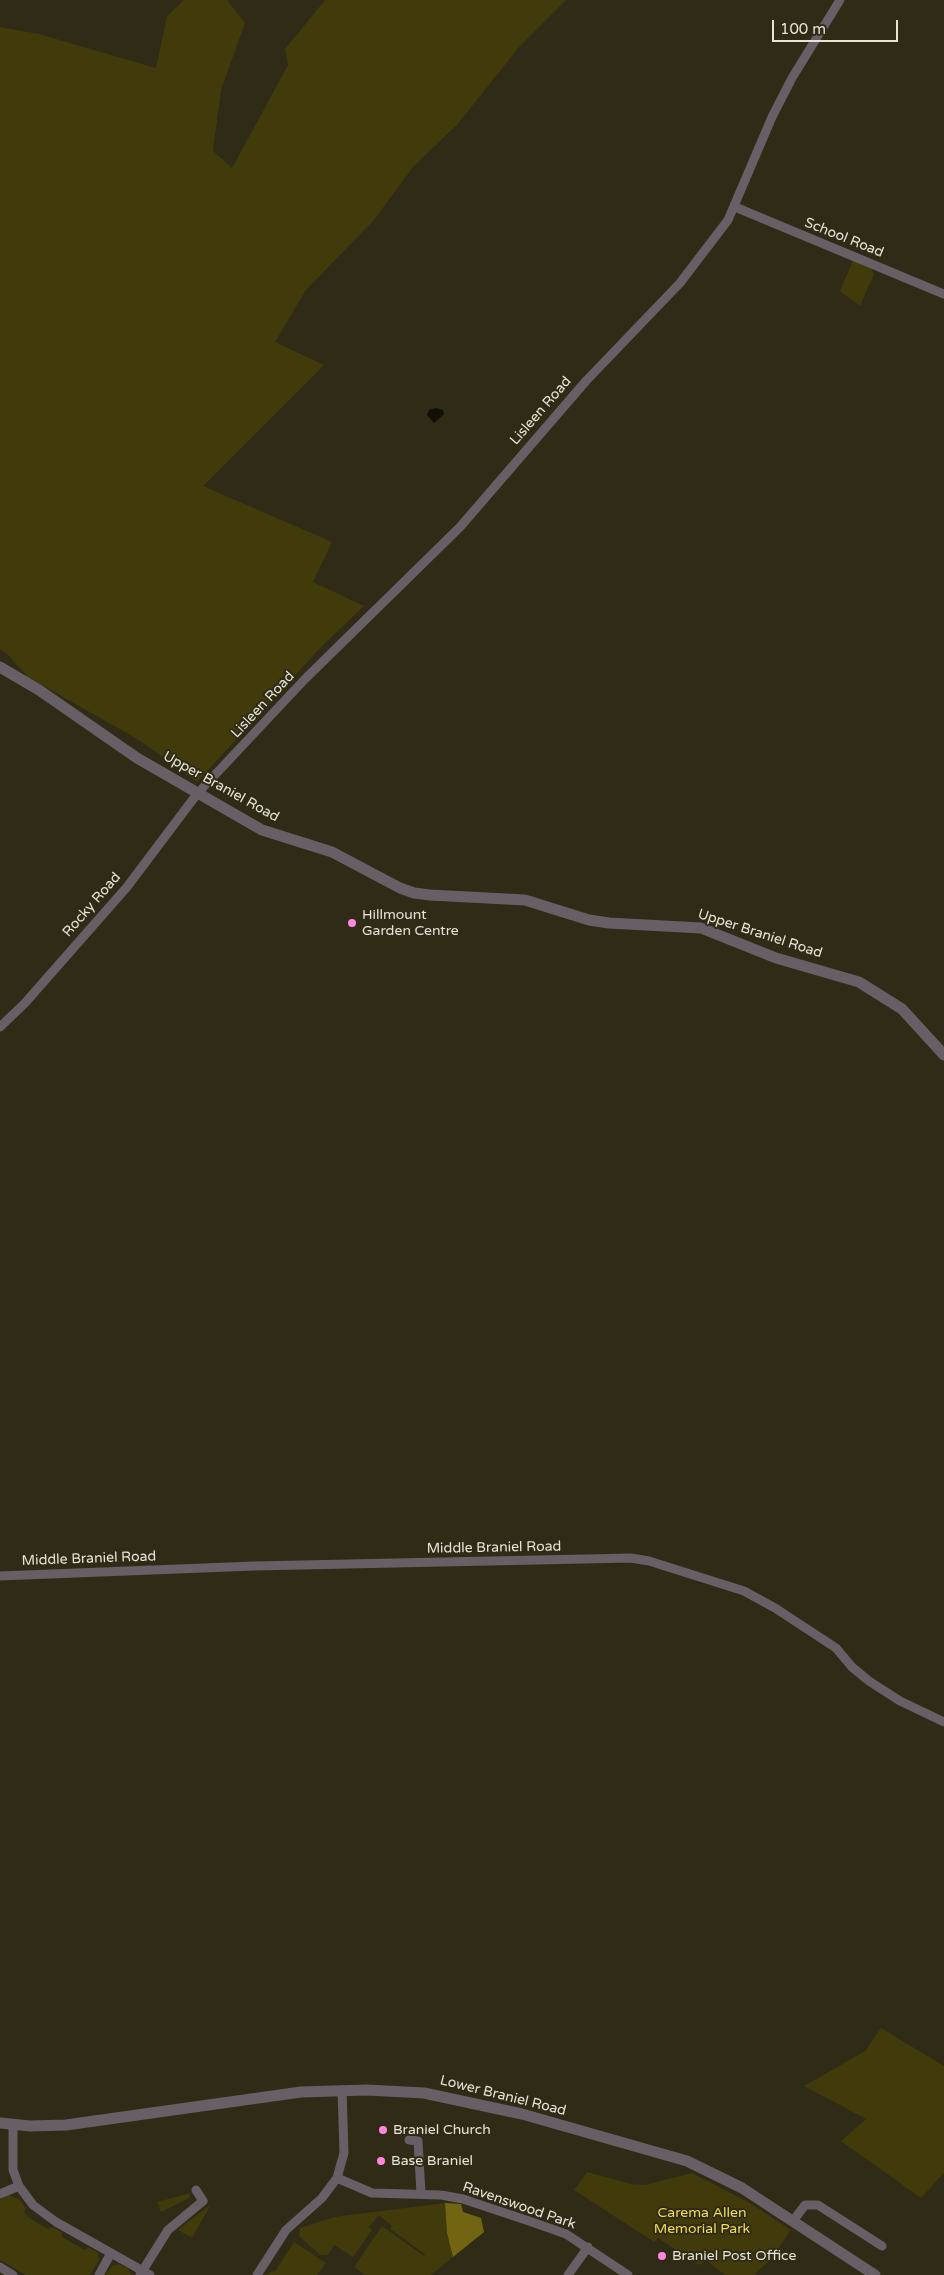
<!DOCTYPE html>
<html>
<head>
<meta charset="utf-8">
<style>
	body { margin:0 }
	#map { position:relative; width:944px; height:2275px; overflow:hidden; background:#2f2b16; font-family:"Varela Round",sans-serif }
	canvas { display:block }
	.scale { position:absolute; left:772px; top:20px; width:126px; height:22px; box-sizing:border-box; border:2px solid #e6e4d7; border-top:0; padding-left:6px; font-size:15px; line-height:18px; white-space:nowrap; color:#e6e4d7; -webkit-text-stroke:4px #2f2b16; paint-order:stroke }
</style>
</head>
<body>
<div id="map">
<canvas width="944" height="2275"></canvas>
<div class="scale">100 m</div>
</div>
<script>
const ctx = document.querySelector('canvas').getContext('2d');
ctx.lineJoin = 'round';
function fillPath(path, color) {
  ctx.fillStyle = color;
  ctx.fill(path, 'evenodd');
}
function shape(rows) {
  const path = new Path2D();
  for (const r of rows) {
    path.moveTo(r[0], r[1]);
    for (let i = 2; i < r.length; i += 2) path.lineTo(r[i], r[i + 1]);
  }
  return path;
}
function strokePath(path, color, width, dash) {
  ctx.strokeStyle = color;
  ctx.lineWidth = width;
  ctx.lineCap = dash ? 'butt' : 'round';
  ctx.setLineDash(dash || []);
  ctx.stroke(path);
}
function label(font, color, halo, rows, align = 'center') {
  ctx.font = font + ' "Varela Round",sans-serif';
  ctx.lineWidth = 4;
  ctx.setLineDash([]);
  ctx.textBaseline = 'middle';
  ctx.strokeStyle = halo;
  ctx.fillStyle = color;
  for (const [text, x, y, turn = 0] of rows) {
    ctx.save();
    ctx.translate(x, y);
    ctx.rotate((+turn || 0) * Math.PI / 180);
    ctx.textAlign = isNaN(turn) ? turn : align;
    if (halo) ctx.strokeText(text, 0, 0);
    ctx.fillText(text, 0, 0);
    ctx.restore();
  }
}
fillPath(shape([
	[184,0,227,0,245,23,221,90,213,151,232,168,288,65,285,49,325,0,566,0,520,46,457,125,413,167,374,220,306,290,275,342,324,365,203,486,332,542,313,582,364,606,321,647,197,782,139,740,28,677,7,654,0,649,0,27,39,34,156,68,167,16],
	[853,260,871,269,874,274,860,306,840,291],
	[881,2028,944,2066,944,2173,921,2198,841,2141,866,2119,804,2086,865,2051],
	[587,2172,631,2184,645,2185,692,2173,750,2203,791,2230,770,2260,754,2275,725,2275,707,2261,699,2265,658,2238,654,2242,574,2190],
	[190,2193,189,2198,161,2212,157,2202],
	[9,2195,19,2199,26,2208,24,2212,29,2218,48,2229,52,2227,62,2232,62,2237,85,2250,88,2247,98,2253,99,2260,90,2275,26,2275,0,2260,0,2200],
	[445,2203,447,2233,453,2257,431,2275,365,2275,354,2267,382,2226,424,2256,425,2254,390,2229,392,2226,379,2215,369,2227,372,2230,353,2257,334,2245,328,2255,320,2255,299,2236,300,2228,334,2217],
	[211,2204,192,2238,178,2230],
	[294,2242,326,2263,317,2275,265,2275,276,2270],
	[119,2264,128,2268,131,2275,105,2275,113,2265]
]), '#413a0b');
fillPath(shape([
	[445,2203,461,2204,463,2212,481,2218,484,2232,453,2257,447,2233]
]), '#726511');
fillPath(shape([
	[436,408,443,410,444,414,434,423,427,415,429,410]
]), '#120f04');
strokePath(shape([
	[735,207,944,294],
	[0,1027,25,1003,127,887,197,794,305,679,460,527,586,381,680,283,728,220,772,117,792,78,840,0],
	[0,1576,254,1566,631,1558,649,1561,744,1591,775,1608,836,1648,852,1667,869,1681,900,1701,944,1722],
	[13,2125,13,2170,19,2186,33,2205,56,2222,150,2275],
	[409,2140,418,2141,421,2193],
	[337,2178,372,2193,441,2195,463,2199,529,2221,566,2234,628,2275],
	[0,2194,19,2186],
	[793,2221,805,2205,818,2205,882,2246],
	[0,2267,13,2275],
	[99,2275,111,2253],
	[140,2275,168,2230,203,2201,196,2190],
	[257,2275,286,2230,322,2198,337,2178,344,2153,342,2090],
	[568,2275,588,2247]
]), '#685e65', 9);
strokePath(shape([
	[0,667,39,690,137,758,248,822,262,830,332,852,400,888,414,893,430,895,525,900,589,920,609,923,701,928,776,958,859,982,902,1009,944,1055],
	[0,2123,30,2126,66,2125,301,2092,367,2090,424,2093,522,2114,687,2161,742,2188,875,2275]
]), '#685e65', 11);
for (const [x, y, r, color] of [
	[352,923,5,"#fe86e0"],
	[383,2130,5,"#fe86e0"],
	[381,2161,5,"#fe86e0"],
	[662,2256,5,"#fe86e0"]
]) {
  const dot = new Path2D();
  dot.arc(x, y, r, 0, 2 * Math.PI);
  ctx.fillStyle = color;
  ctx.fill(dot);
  strokePath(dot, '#2f2b16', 2);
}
label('14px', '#e6e4d7', '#2f2b16', [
	["School Road",844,238,22],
	["Lisleen Road",541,411,-49],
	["Lisleen Road",263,705,-47],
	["Upper Braniel Road",221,787,29],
	["Rocky Road",92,905,-49],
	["Upper Braniel Road",760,934,18],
	["Middle Braniel Road",494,1548,-1],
	["Middle Braniel Road",89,1559,-2],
	["Lower Braniel Road",503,2096,14],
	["Ravenswood Park",519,2206,19]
]);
label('14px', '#e6e4d7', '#2f2b16', [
	["Hillmount",362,915],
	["Garden Centre",362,931],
	["Braniel Church",393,2130],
	["Base Braniel",391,2161],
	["Braniel Post Office",672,2256]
], 'left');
label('14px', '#f3dd56', '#2f2b16', [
	["Carema Allen",702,2213],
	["Memorial Park",702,2229]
]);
</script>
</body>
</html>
